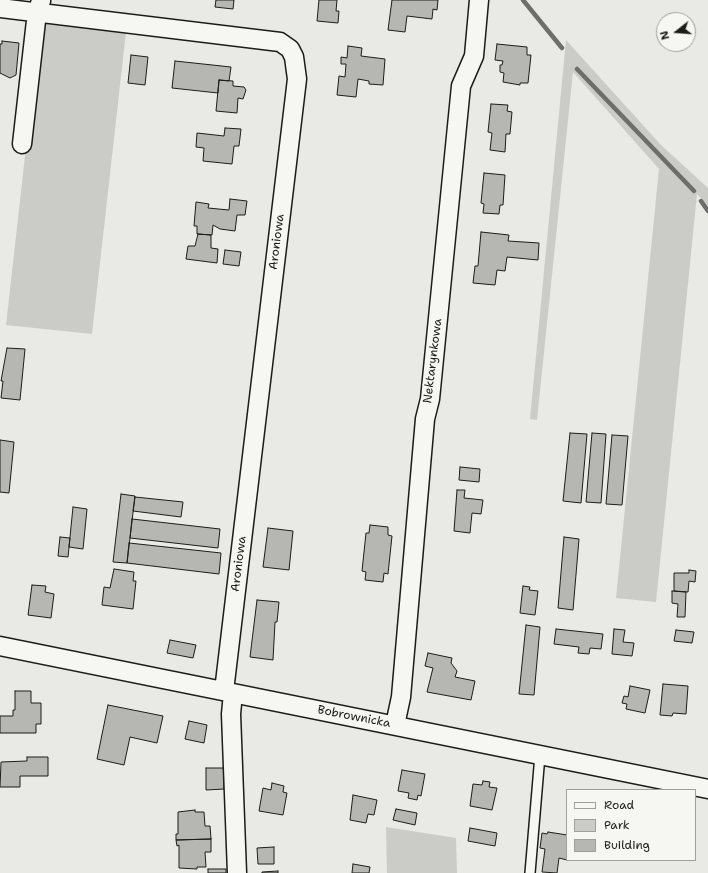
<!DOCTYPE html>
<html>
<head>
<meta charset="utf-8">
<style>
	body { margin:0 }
	#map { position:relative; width:708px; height:873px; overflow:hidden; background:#e9e9e5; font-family:"Shantell Sans",sans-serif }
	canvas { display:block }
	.legend { position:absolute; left:566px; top:789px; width:130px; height:72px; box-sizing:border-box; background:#f6f6f2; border:1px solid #9f9f9c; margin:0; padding:5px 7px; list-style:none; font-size:12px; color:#1c1c1c }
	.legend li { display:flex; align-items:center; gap:8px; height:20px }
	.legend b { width:20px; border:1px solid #9f9f9c }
	.north { position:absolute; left:656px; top:12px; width:40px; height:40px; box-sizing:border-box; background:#f6f6f2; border:1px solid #9f9f9c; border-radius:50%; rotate:253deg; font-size:11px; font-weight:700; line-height:16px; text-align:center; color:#1c1c1c }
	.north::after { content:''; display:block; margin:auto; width:14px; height:18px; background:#1c1c1c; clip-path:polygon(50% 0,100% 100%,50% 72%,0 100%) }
</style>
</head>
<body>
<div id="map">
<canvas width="708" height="873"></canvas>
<ul class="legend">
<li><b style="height:5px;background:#f6f6f2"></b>Road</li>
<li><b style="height:11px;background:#cbcbc7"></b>Park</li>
<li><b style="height:11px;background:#b6b6b3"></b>Building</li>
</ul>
<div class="north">N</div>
</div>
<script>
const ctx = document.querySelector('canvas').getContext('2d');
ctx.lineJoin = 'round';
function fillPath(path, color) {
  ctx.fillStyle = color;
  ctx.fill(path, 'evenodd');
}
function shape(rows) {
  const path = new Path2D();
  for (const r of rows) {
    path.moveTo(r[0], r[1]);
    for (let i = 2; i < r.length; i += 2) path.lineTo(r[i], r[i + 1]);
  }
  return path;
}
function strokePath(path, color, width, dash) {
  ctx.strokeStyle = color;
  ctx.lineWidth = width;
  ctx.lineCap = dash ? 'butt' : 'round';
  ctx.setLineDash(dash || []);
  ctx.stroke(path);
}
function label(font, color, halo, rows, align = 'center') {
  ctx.font = font + ' "Shantell Sans",sans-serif';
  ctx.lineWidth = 3;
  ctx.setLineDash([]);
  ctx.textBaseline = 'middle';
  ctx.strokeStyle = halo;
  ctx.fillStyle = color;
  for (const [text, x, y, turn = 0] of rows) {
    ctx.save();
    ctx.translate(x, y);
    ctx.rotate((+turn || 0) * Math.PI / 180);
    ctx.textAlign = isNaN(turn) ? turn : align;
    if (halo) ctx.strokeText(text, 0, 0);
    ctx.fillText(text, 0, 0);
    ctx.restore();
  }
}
fillPath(shape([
	[40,23,126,32,92,334,6,325],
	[566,40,661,145,708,188,708,206,697,194,656,602,616,598,659,169,573,72,537,420,530,419],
	[386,827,456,838,457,873,387,873]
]), '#cbcbc7');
strokePath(shape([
	[523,0,562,48],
	[577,69,694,191],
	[701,201,708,211]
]), '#6d6d6c', 4.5);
const building = shape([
	[216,0,234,0,233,9,215,7,216,0],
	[319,0,337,0,336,11,339,11,338,23,317,21,319,0],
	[392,0,438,0,437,10,433,9,432,19,407,16,405,32,388,30,392,0],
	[2,41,19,43,16,75,10,78,0,73,0,44,2,44,2,41],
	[497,44,527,47,527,55,531,55,528,83,520,83,520,85,503,82,504,73,500,72,500,65,502,65,503,61,495,60,497,44],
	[348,46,362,48,361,56,385,59,383,85,369,84,369,81,358,79,356,97,337,95,339,76,345,77,346,64,341,64,341,57,347,58,348,46],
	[131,55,148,57,145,85,128,83,131,55],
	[175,61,231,67,229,81,219,80,218,93,172,88,175,61],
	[219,80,233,81,233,86,244,87,246,90,243,99,238,98,237,113,216,111,219,80],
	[491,104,508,105,507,111,512,112,510,134,506,134,505,152,490,150,492,133,488,132,491,104],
	[225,128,241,129,239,146,234,146,232,164,203,161,204,148,196,147,197,133,224,136,225,128],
	[484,173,505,175,503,205,500,205,499,214,483,213,484,204,481,203,484,173],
	[230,199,247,201,245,215,237,215,235,231,220,229,213,225,212,235,197,234,197,226,194,226,196,202,209,204,208,208,229,210,230,199],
	[481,232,509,235,508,241,539,243,538,260,507,257,505,271,497,270,495,285,473,283,475,266,478,266,481,232],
	[198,234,211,235,211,248,218,249,217,263,186,259,188,246,195,246,198,234],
	[225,250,241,252,239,266,223,264,225,250],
	[7,348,25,349,20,400,1,398,3,381,1,381,7,348],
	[570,433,587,434,581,503,563,501,570,433],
	[592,433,606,434,601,503,586,502,592,433],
	[612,435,628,436,622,505,606,504,612,435],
	[0,440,14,442,9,493,0,492,0,440],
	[460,467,480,469,479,482,459,480,460,467],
	[457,490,465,490,464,498,483,500,481,514,472,513,470,533,454,531,457,490],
	[121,494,135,496,127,563,113,562,121,494],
	[135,497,183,502,181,517,133,511,135,497],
	[73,507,87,509,83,549,69,547,73,507],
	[132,519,220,529,218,548,130,538,132,519],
	[370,525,388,527,388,535,392,536,388,574,384,573,383,582,365,580,366,572,362,571,366,533,369,533,370,525],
	[268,528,293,531,289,570,263,567,268,528],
	[60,537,70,538,68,557,58,556,60,537],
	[564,537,579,539,573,610,558,608,564,537],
	[129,543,221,553,219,574,127,563,129,543],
	[114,569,134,572,133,581,136,581,133,609,102,605,104,587,110,588,114,569],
	[689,570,696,571,695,582,689,581,688,592,674,591,674,573,689,573,689,570],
	[32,585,46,586,45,592,54,594,51,618,28,615,32,585],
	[523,586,530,587,529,590,538,591,535,615,520,613,523,586],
	[672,591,686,592,685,617,677,617,678,604,672,603,672,591],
	[257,600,279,602,277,622,275,622,273,660,250,657,257,600],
	[526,625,540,627,534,695,519,694,526,625],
	[556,629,603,634,601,649,590,648,589,654,578,653,579,647,554,644,556,629],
	[614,629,625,630,623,642,634,643,632,656,612,654,614,629],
	[676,630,694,632,692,643,674,641,676,630],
	[170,640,196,645,193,658,167,653,170,640],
	[428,653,452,658,451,663,457,671,455,677,475,681,471,700,427,692,433,668,425,666,428,653],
	[663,684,688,686,686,714,673,713,672,716,660,715,663,684],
	[630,686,650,690,645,713,626,709,627,704,622,703,624,696,628,697,630,686],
	[15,691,31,691,31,703,41,703,41,724,36,724,36,733,0,733,0,716,13,716,13,710,15,710,15,691],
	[108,705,163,716,157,743,130,737,124,765,97,759,108,705],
	[189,721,207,725,204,743,185,739,189,721],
	[27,757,48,757,48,776,20,776,20,787,0,787,1,762,27,761,27,757],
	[206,768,224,768,224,789,206,790,206,768],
	[402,770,425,774,421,796,418,795,417,800,408,798,409,793,398,791,402,770],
	[483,781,490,782,489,787,497,788,492,810,470,806,473,784,482,785,483,781],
	[272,783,284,786,283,792,287,793,283,815,259,811,263,788,271,790,272,783],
	[353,795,377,800,374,815,368,814,366,823,350,820,353,795],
	[396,809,417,813,415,825,393,820,396,809],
	[195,810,195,812,204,812,205,826,210,826,211,839,176,840,176,834,178,834,178,812,195,810],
	[470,828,497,833,495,846,468,841,470,828],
	[548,832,567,835,567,860,559,858,557,873,542,872,545,849,540,848,542,833,547,834,548,832],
	[211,839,211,852,205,852,206,867,197,867,197,869,179,868,179,845,177,846,176,840,211,839],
	[274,847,274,864,258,864,257,848,274,847],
	[353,864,370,867,369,873,352,873,353,864],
	[208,869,226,869,226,873,208,873,208,869],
	[278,871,278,873,262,873,262,872,278,871]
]);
fillPath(building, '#b6b6b3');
strokePath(building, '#1c1c1c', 1);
const lane = shape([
	[530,873,540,755]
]);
const street = shape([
	[0,8,280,42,290,49,294,57,297,79,224,691],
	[22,144,37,12,41,1],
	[0,646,708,789],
	[233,693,231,714,237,873],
	[395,725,401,697,425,419,430,399,461,86,474,56,479,0]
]);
strokePath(lane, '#1c1c1c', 12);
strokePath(street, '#1c1c1c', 21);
strokePath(lane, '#f6f6f2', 9);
strokePath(street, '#f6f6f2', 18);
label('12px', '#1c1c1c', '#f6f6f2', [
	["Aroniowa",277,242,-83],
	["Nektarynkowa",433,361,-83],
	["Aroniowa",239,564,-83],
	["Bobrownicka",354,717,11]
]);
</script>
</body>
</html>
